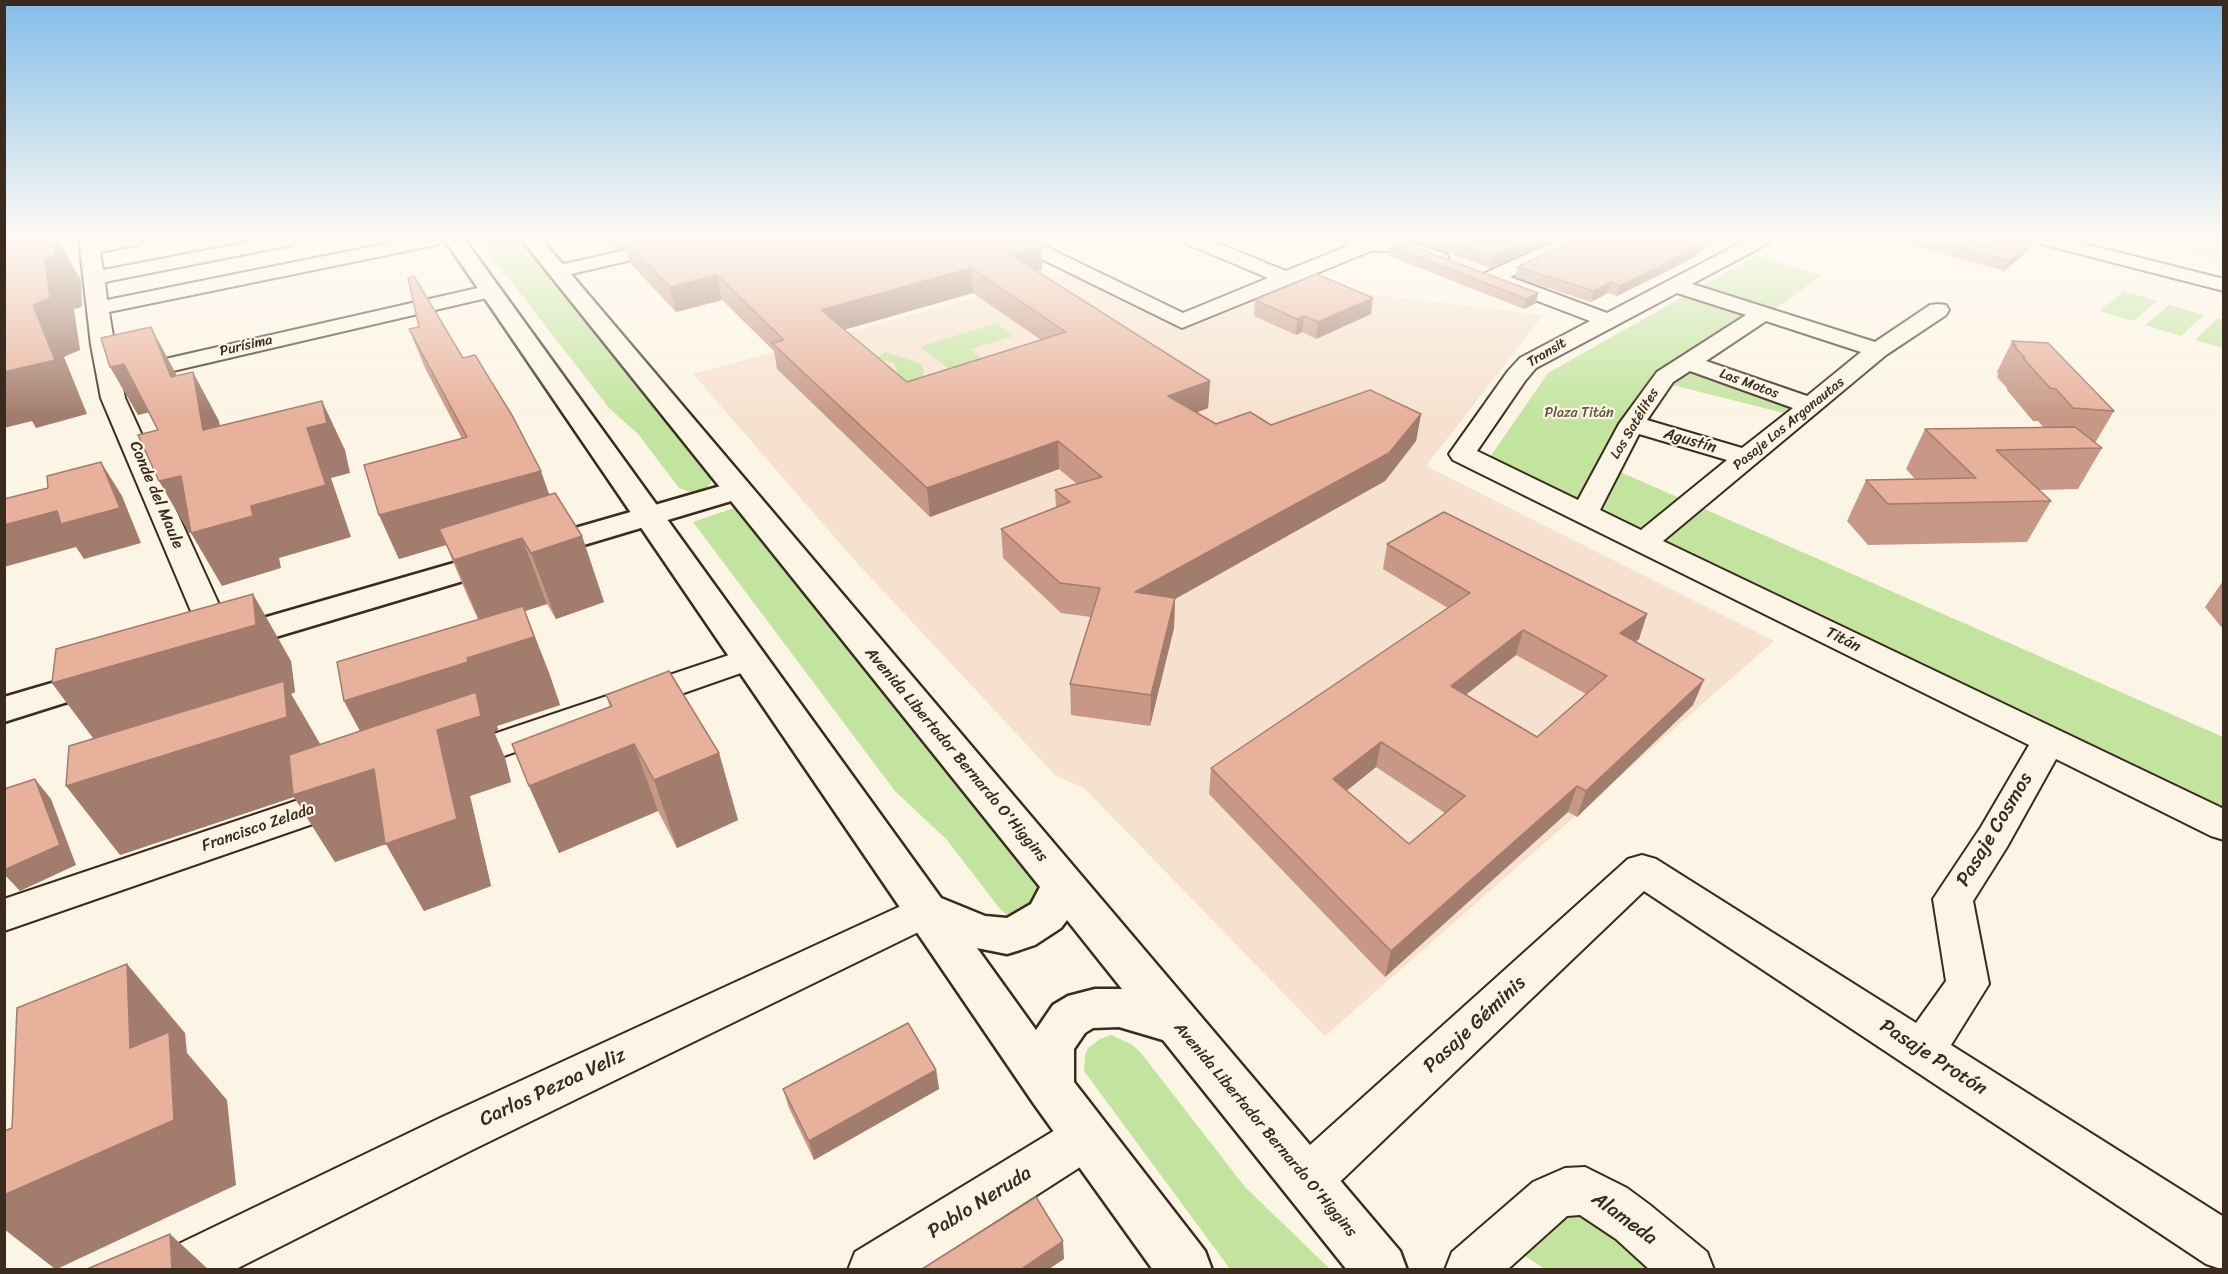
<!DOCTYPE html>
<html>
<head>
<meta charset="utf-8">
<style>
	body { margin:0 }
	#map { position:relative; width:2228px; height:1274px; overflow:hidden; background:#fcf5e5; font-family:Sriracha,sans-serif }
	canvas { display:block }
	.frame { position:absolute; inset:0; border:6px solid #3b2a1e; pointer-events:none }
</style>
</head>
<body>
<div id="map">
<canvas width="2228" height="1274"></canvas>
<div class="frame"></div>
</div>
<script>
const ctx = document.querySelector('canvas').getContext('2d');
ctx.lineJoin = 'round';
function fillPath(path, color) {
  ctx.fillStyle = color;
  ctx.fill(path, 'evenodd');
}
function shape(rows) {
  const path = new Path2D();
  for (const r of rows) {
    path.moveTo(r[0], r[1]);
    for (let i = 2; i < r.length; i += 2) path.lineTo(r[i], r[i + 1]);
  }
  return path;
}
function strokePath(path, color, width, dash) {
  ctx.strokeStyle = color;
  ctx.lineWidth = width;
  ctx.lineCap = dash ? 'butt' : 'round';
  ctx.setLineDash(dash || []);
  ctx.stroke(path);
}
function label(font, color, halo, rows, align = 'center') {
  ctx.font = font + ' Sriracha,sans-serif';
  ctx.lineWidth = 4.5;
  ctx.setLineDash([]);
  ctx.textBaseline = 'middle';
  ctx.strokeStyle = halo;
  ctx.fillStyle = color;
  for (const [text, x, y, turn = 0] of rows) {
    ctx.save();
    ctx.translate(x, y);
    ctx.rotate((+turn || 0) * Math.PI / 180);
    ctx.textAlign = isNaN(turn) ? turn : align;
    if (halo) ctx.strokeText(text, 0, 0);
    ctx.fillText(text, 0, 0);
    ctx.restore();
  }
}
fillPath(shape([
	[2128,240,2223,240,2223,264],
	[1072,271,1188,327,1306,276,1346,291,1543,315,1426,466,1774,641,1325,1036,1085,789,1055,775,856,562,693,374]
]), '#f6e1cf');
fillPath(shape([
	[479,240,523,240,711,474,711,483,706,488,693,493,679,488,638,434,609,408],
	[1757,255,1821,276,1700,362,1809,401,1792,415,1668,384,1602,464,2223,737,2223,818,1490,457,1548,373],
	[2124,291,2158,301,2133,321,2099,311],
	[2169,305,2204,315,2181,336,2145,325],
	[2218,318,2223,320,2223,348,2195,340],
	[996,323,1014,336,970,349,985,361,952,371,920,347],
	[885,352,922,364,926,384,889,387,899,376,894,363,877,358],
	[734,508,741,510,1048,890,1020,919,1009,917,1000,909,947,840,895,791,693,522],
	[1111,1035,1131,1044,1141,1053,1245,1187,1330,1269,1230,1269,1084,1071,1085,1055,1088,1048,1100,1039],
	[1573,1208,1668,1269,1545,1269,1525,1256]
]), '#c2e49e');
const street = shape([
	[79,240,142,240,140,244,100,252,103,270,259,240,296,240,293,244,286,246,105,282,107,300,404,240,441,240,438,244,431,246,109,312,119,372,122,369,130,367,491,285,498,287,502,291,498,295,491,297,130,381,121,377,125,398,236,642,231,649,220,652,209,649,204,642,101,398,91,345,79,240],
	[670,240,704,240,701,244,558,277,551,275,548,271,551,267,670,240],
	[1008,240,1032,240,1183,313,1268,278,1187,244,1185,240,1210,240,1286,271,1350,245,1345,240,1406,240,1446,254,1449,258,1446,262,1439,264,1402,251,1371,251,1182,328,1011,244,1008,240],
	[1558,240,1583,240,1580,244,1510,277,1607,313,1746,240,1770,240,1767,244,1692,284,1875,342,1930,305,1938,304,1946,305,1949,310,1946,315,1886,355,1663,541,2224,809,2224,840,2211,836,2056,759,2007,847,1973,901,1989,984,1951,1045,2224,1217,2224,1270,2206,1264,1644,891,1324,1197,1307,1203,1290,1197,1283,1180,1290,1163,1628,859,1642,855,1656,859,1916,1023,1946,981,1933,899,1981,827,2029,745,1453,460,1449,454,1508,371,1520,358,1590,321,1485,281,1482,277,1485,273,1558,240],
	[1677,293,1746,315,1657,372,1619,424,1578,500,1477,451,1525,381,1536,368,1677,293],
	[1766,321,1861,352,1807,396,1706,361,1766,321],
	[1690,371,1793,408,1742,448,1647,420,1673,382,1690,371],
	[1639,434,1727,460,1641,530,1600,510,1639,434],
	[2038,240,2069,240,2224,279,2224,291,2041,244,2038,240],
	[750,648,761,652,766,659,761,666,458,772,446,768,440,759,446,750,750,648],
	[343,785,356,789,361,799,356,809,4,931,4,899,343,785],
	[927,894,941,899,947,910,941,921,472,1150,234,1270,155,1270,162,1252,440,1118,927,894],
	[1086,1115,1102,1121,1109,1137,1102,1153,920,1270,848,1270,855,1252,1070,1121,1086,1115],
	[1585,1167,1627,1188,1650,1205,1707,1252,1714,1270,1650,1270,1616,1239,1580,1215,1567,1216,1507,1270,1445,1270,1452,1252,1533,1182,1565,1168,1585,1167]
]);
const secondary = shape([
	[738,481,748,484,752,490,748,496,242,647,230,650,218,647,213,639,218,631,738,481],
	[103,668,115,671,120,679,115,687,4,722,4,697,103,668]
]);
const primary = shape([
	[445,240,465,240,941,898,985,916,1007,918,1031,904,1040,887,522,240,542,240,1400,1251,1407,1270,1347,1270,1163,1040,1119,1027,1093,1028,1085,1033,1074,1049,1074,1082,1205,1251,1212,1270,1153,1270,1034,1104,445,240],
	[1067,920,1122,989,1095,989,1068,996,1053,1005,1036,1030,977,948,1007,954,1020,950,1035,945,1061,928,1067,920]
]);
strokePath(street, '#3b2a1e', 4);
strokePath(secondary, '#3b2a1e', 5);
strokePath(primary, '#3b2a1e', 5);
fillPath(street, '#fcf5e5');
fillPath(secondary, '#fcf5e5');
fillPath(primary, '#fcf5e5');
fillPath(shape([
	[597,240,1031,240,1042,270,1037,271,1210,381,1208,408,1196,413,1216,424,1271,425,1421,414,1416,441,1385,481,1175,599,1174,628,1150,726,1071,715,1070,684,1091,617,1061,613,1003,558,1001,529,1056,508,1055,490,1077,484,1059,469,930,517,777,369,774,351,722,300,676,312,630,263,626,248,617,250,610,242,601,244],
	[973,293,1041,340,907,382,844,330],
	[1422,240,1554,240,1490,268,1421,243],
	[1894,240,1964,240,1987,246,1993,245,1991,242,1982,240,2024,240,2032,242,2027,252,2004,271],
	[1390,246,1538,293,1536,303,1524,309,1389,256],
	[1696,254,1695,257,1617,296,1608,293,1591,302,1515,277,1517,267],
	[1255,300,1371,314,1316,339,1302,332,1296,335,1254,316],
	[419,327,463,358,550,495,582,536,604,602,556,619,547,604,525,611,549,673,560,705,497,726,498,730,494,732,505,758,511,782,470,796,491,886,424,911,386,844,335,862,294,797,120,855,93,738,52,683,291,661,295,692,291,694,320,744,360,731,344,701,478,619,467,595,446,545,399,559,379,515,462,439,425,368,409,329],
	[2012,341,2114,411,2095,443,2102,448,2078,489,2039,490,2051,501,2027,542,1868,545,1847,521,1866,480,1915,479,1906,469,1925,429,2043,427,2038,421,2033,421,2007,390,2007,388,1997,377,1998,374,1997,372],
	[1387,544,1647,614,1639,639,1635,642,1693,705,1577,817,1568,812,1385,977,1209,794,1211,768,1448,608,1383,569],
	[1516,655,1586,694,1537,737,1466,695],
	[1376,767,1445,813,1409,844,1346,791],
	[2223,581,2223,629,2205,607],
	[606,695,719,753,738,820,677,848,658,811,559,853,529,786,610,707],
	[936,1070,939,1089,814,1160,789,1108,783,1089]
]), '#c79885');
fillPath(shape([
	[54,240,58,240,81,280,82,307,74,309,80,350,64,357,87,414,36,428,32,421,4,428,4,372,33,305,45,259],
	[600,240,610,240,610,242,601,244],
	[615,240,624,240,626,248,617,250],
	[1533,240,1554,240,1490,268,1492,257],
	[1707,240,1723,240,1696,254,1695,257,1617,296,1620,286],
	[2032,242,2027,252,2004,271,2009,261],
	[1041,246,1042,270,1012,278,1010,254],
	[971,268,973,293,825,335,821,310],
	[717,275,722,300,676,312,670,287],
	[1611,282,1608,293,1591,302,1594,291],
	[1538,293,1536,303,1524,309,1526,299],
	[1373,298,1371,314,1316,339,1318,322],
	[1304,316,1302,332,1296,335,1297,319],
	[151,327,176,374,198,426,171,377],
	[124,364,151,412,138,415,110,367],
	[193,372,219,421,230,480,203,430],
	[1210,381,1208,408,1167,423,1168,396],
	[322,401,345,450,350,473,331,478,351,537,279,558,281,568,222,586,191,533,251,506,307,428],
	[1421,414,1416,441,1385,481,1175,599,1174,628,1150,726,1151,695,1135,592],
	[1058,441,1059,469,930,517,927,488],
	[101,462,122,496,141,543,84,559,76,547,4,567,4,525],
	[541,471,556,514,439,529,446,545,399,559,379,515],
	[181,476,211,527,189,533,159,481],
	[582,536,604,602,556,619,531,553],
	[522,538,547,604,525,611,549,673,560,705,497,726,498,730,494,732,505,758,511,782,470,796,491,886,424,911,386,844,335,862,294,797,120,855,66,786,103,751,52,683,253,594,291,661,295,692,291,694,323,749,374,769,381,770,344,701,467,658,482,627,454,560],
	[1647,614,1639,639,1612,658,1620,633],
	[1523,630,1516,655,1445,711,1451,686],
	[1704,680,1693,705,1577,817,1586,791],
	[1381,742,1376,767,1329,805,1333,779],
	[634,744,658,811,559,853,529,786],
	[719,753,738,820,677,848,654,780],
	[35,779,51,799,76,865,20,891,4,874,4,870],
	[1577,786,1568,812,1385,977,1391,951],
	[127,964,185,1033,187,1053,227,1100,236,1185,57,1269,55,1269,4,1229,4,1195,130,1048],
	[936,1070,939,1089,814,1160,809,1141],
	[170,1234,208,1269,172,1269],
	[1063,1241,1064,1259,1049,1269,1021,1269]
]), '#a27c6c');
const building = shape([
	[6,240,54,240,54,258,45,259,50,298,33,305,55,360,4,372,4,244,6,244,6,240],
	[624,240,1031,240,1041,246,1010,254,1210,381,1168,396,1216,424,1250,412,1271,425,1370,390,1421,414,1389,453,1135,592,1175,598,1151,695,1070,684,1100,588,1060,583,1001,529,1070,502,1055,490,1102,477,1058,441,927,488,772,343,784,340,717,275,670,287,624,240],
	[971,268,1066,332,907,382,821,310,971,268],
	[1441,240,1533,240,1492,257,1441,240],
	[1576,240,1707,240,1695,246,1698,247,1620,286,1611,282,1594,291,1517,267,1576,240],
	[1933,240,1964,240,1987,246,1995,244,1999,240,2024,240,2032,242,2009,261,1933,240],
	[1403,243,1538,293,1526,299,1390,246,1403,243],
	[1317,274,1373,298,1318,322,1304,316,1297,319,1255,300,1317,274],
	[414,276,463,358,475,355,513,417,541,471,379,515,364,465,467,437,409,329,419,327,408,278,414,276],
	[151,327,171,377,193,372,203,430,322,401,327,423,307,428,326,485,251,506,253,516,191,533,181,476,159,481,138,435,158,430,124,364,110,367,101,338,151,327],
	[2012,341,2048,343,2114,411,2073,408,2056,389,2050,388,2023,358,2025,358,2013,345,2016,346,2012,341],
	[2075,427,2102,448,1996,450,2051,501,1888,504,1866,480,1976,478,1925,429,2075,427],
	[101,462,120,508,61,524,57,511,4,525,4,499,48,488,47,476,101,462],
	[555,493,582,536,531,553,522,538,454,560,439,529,555,493],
	[1444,512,1647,614,1620,633,1704,680,1586,791,1577,786,1391,951,1211,768,1470,593,1387,544,1444,512],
	[1523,630,1607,676,1537,737,1451,686,1523,630],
	[1381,742,1465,796,1409,844,1333,779,1381,742],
	[253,594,256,625,52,683,56,649,253,594],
	[523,606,534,637,467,658,468,662,344,701,337,662,523,606],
	[669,671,719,753,654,780,634,744,529,786,512,744,612,706,606,695,669,671],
	[284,681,287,717,66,786,69,746,284,681],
	[476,692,481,716,437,730,457,819,385,844,374,769,293,795,289,755,476,692],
	[35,779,60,845,4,870,4,789,35,779],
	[127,964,130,1048,169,1032,174,1120,4,1195,4,1131,12,1128,17,1008,127,964],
	[908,1023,936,1070,809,1141,783,1089,908,1023],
	[1036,1197,1063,1241,1021,1269,922,1269,1036,1197],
	[170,1234,172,1269,87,1269,170,1234]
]);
fillPath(building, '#e7b19b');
strokePath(building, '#a27c6c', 1.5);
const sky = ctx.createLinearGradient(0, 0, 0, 418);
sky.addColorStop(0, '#83bde9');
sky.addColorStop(0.57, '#fefaf3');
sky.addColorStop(1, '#fefaf300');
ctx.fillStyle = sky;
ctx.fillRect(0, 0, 2228, 418);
label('14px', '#3b2a1e', '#fcf5e5', [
	["Purísima",246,346,-13],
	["Transit",1547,353,-31],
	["Las Motos",1749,384,20],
	["Los Satélites",1635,424,-59],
	["Pasaje Los Argonautas",1789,424,-39]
]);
label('14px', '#5d583e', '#fcf5e5', [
	["Plaza Titán",1579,413]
]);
label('16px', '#3b2a1e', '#fcf5e5', [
	["Agustín",1690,441,16],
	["Conde del Maule",156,495,67],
	["Titán",1843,640,26],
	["Avenida Libertador Bernardo O'Higgins",956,755,50],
	["Francisco Zelada",258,828,-19],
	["Avenida Libertador Bernardo O'Higgins",1265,1130,50]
]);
label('20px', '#3b2a1e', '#fcf5e5', [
	["Pasaje Cosmos",1995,830,-59],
	["Pasaje Géminis",1475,1025,-43],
	["Pasaje Protón",1933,1058,33],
	["Carlos Pezoa Veliz",553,1088,-25],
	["Pablo Neruda",980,1203,-32],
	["Alameda",1624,1219,36]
]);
</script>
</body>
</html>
